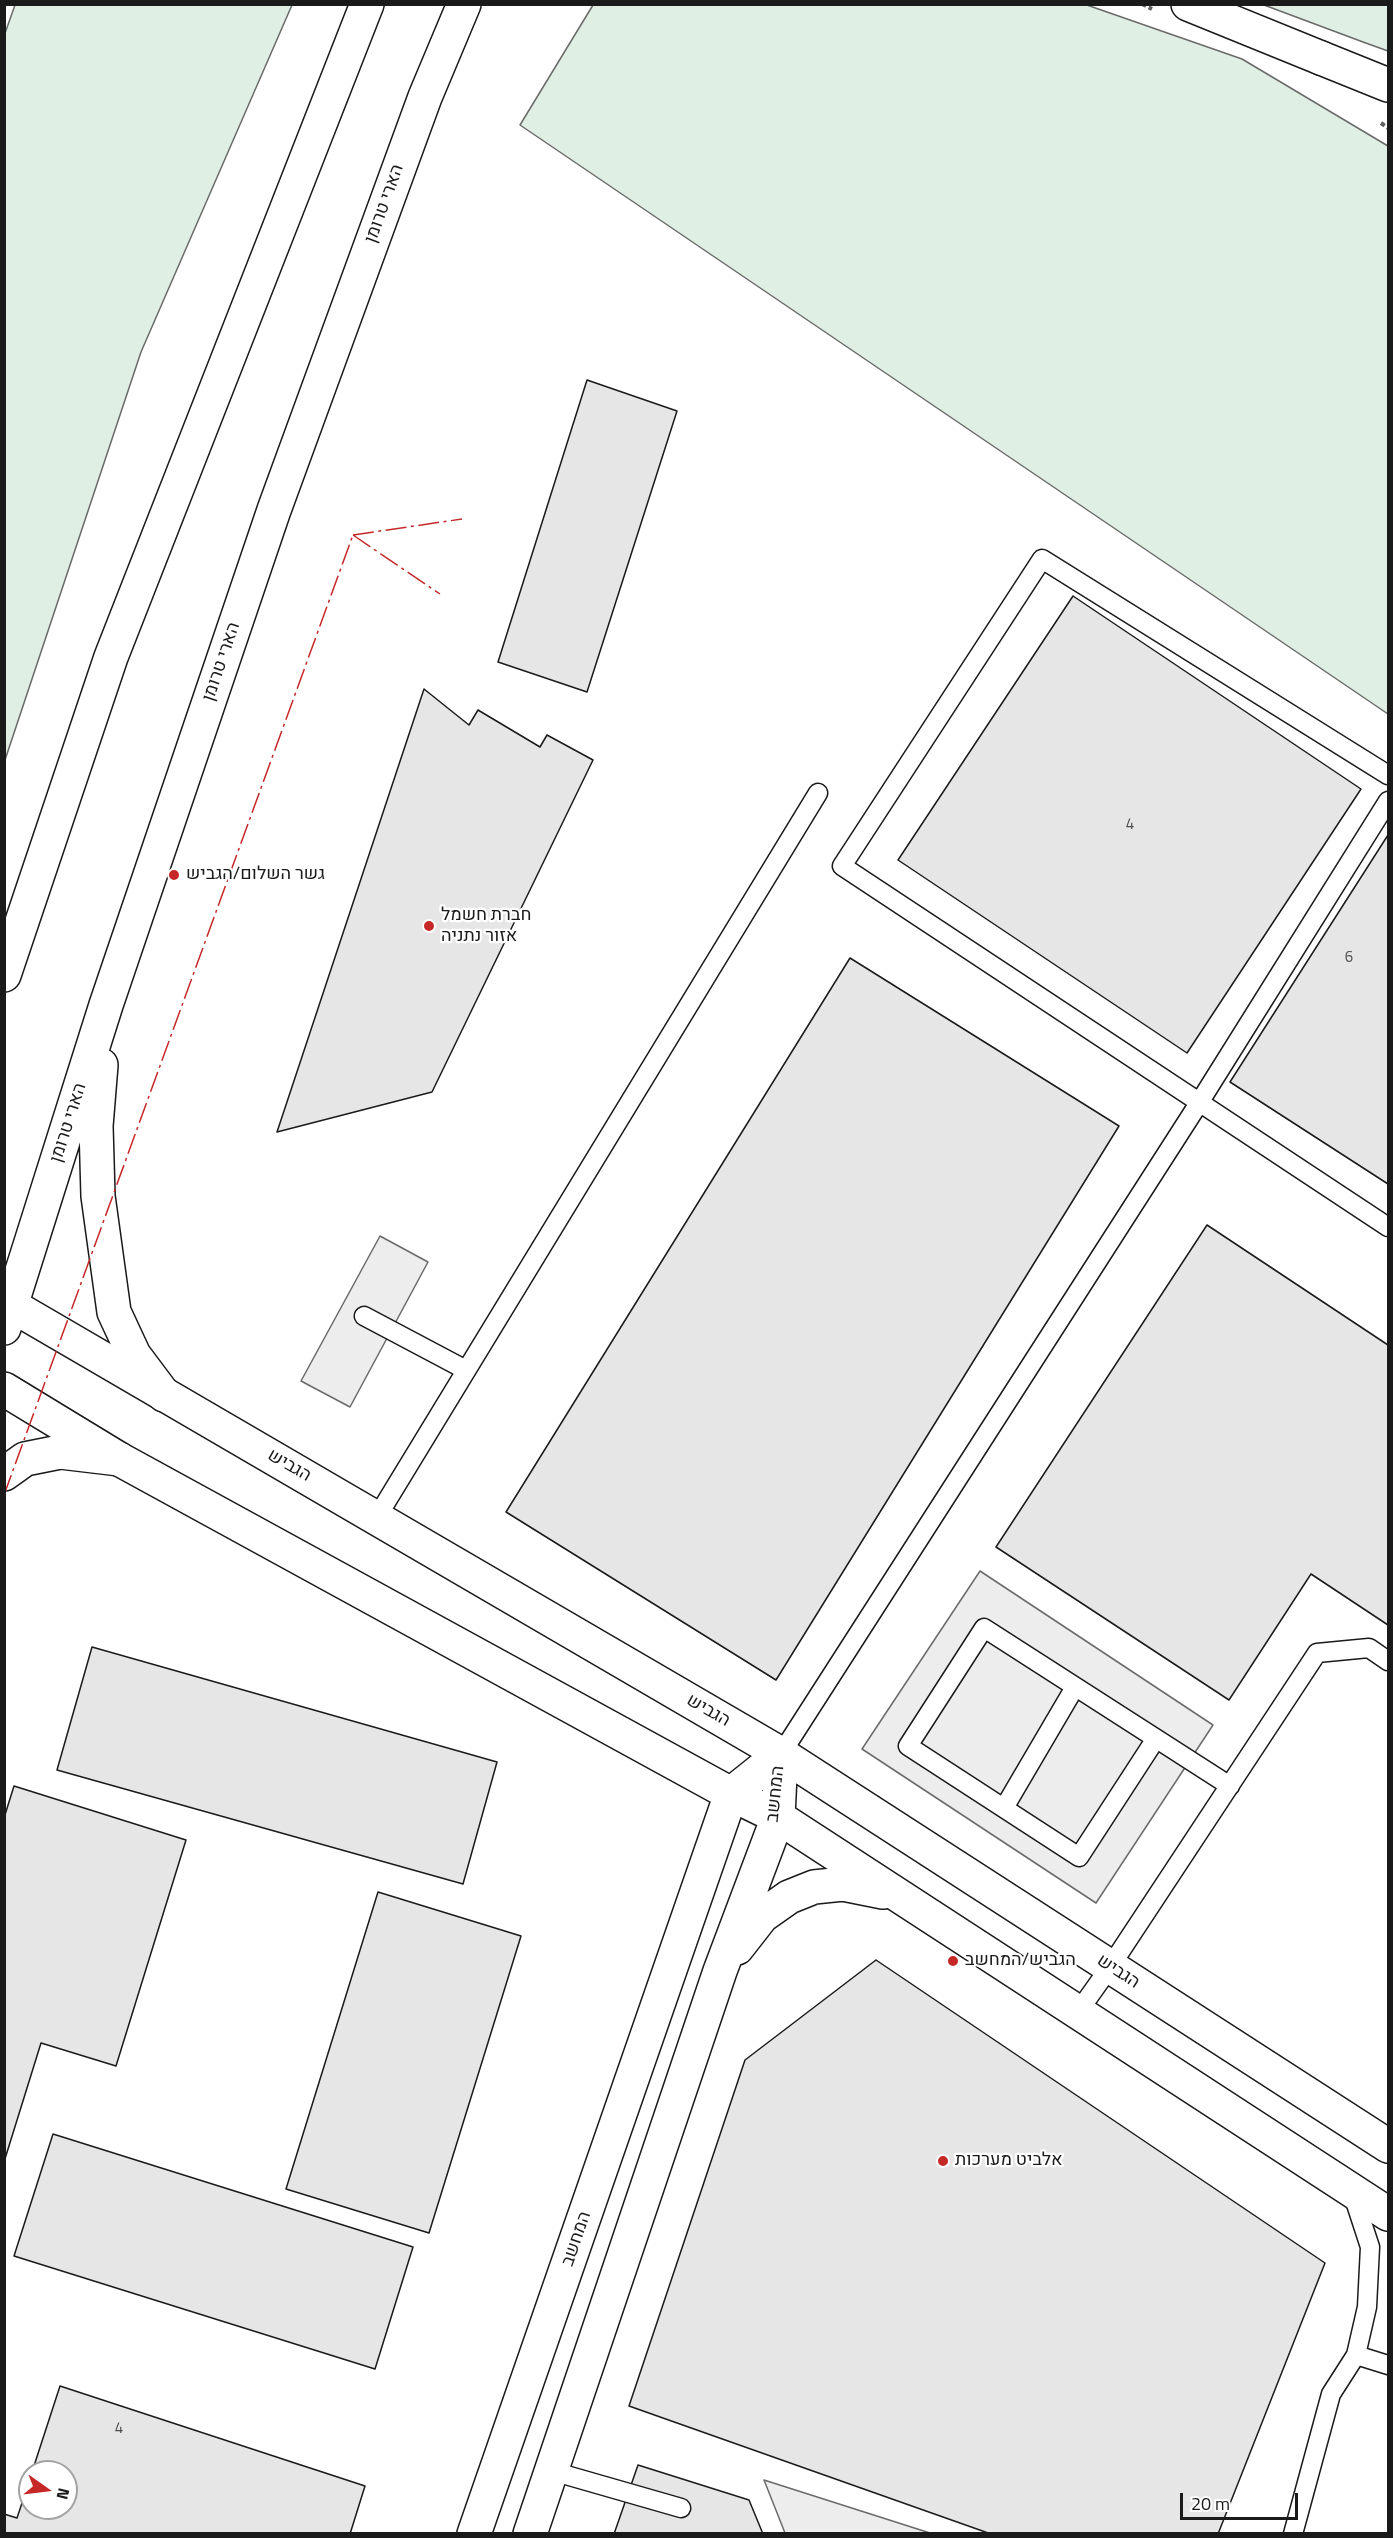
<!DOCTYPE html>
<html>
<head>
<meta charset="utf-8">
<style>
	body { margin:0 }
	#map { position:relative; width:1393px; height:2538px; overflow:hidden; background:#fff; font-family:"Titillium Web",sans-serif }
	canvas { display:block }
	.frame { position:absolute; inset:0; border:6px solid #1a1a1a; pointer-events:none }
	.north { position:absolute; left:18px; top:2460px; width:60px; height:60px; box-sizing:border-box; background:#fff; border:2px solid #a3a3a3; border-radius:50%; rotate:104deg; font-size:16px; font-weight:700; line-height:24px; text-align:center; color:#1a1a1a }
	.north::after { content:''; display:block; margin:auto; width:21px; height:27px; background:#c62828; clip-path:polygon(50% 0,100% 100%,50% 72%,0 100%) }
	.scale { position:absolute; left:1180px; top:2493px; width:118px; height:27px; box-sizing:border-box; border:3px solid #1a1a1a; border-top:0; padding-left:8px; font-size:18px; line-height:21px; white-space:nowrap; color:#1a1a1a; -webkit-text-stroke:4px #fff; paint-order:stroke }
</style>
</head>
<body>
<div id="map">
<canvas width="1393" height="2538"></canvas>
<div class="frame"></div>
<div class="north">N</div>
<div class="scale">20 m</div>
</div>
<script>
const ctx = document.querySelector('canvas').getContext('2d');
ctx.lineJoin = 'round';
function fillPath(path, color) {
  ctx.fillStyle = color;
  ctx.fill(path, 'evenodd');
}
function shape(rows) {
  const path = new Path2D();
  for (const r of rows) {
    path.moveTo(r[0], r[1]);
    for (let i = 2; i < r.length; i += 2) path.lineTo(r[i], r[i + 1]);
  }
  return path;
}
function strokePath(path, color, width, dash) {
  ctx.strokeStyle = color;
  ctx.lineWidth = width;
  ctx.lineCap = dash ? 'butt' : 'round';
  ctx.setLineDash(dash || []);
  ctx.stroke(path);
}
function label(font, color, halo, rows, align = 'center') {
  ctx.font = font + ' "Titillium Web",Heebo,sans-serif';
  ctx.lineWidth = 4.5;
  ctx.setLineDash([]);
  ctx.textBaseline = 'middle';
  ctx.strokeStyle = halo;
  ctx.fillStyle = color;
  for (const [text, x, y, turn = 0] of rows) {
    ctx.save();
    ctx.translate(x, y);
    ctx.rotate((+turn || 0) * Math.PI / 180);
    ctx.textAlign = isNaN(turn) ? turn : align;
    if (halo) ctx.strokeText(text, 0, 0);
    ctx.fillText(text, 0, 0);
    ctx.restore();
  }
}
const green = shape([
	[1084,4,1242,59,1388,146,1388,714,520,125,593,5,1084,4],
	[15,5,292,5,141,352,5,760,4,36,15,5],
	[1264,5,1388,5,1388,51,1363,42,1264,5]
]);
fillPath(green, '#e0efe3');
strokePath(green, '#6a6a6a', 1.5);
const parking = shape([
	[380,1236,428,1262,350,1407,301,1381,380,1236],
	[980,1571,1213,1725,1096,1903,862,1749,980,1571],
	[764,2480,930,2533,785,2533,764,2480]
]);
fillPath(parking, '#ededed');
strokePath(parking, '#6a6a6a', 1.5);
const building = shape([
	[587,380,677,411,587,692,498,662,587,380],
	[1073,596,1361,789,1187,1053,898,860,1073,596],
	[424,689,469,725,478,710,540,747,547,735,593,760,432,1092,277,1132,424,689],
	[1388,835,1388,1184,1230,1082,1388,835],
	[850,958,1119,1126,776,1680,506,1512,850,958],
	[1207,1225,1388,1345,1388,1625,1311,1574,1229,1700,996,1547,1207,1225],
	[92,1647,497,1762,463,1884,57,1770,92,1647],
	[14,1786,186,1840,116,2066,41,2043,4,2162,4,1818,14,1786],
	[378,1892,521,1936,429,2233,286,2189,378,1892],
	[876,1960,1325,2263,1218,2534,991,2534,629,2406,745,2060,876,1960],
	[53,2134,413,2247,375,2369,14,2256,53,2134],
	[60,2386,365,2486,350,2534,4,2534,4,2514,17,2518,30,2479,30,2508,66,2508,66,2472,32,2472,60,2386],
	[638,2465,749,2500,763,2534,614,2534,638,2465]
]);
fillPath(building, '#e6e6e6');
strokePath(building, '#1a1a1a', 1.5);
const service = shape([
	[1388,775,1042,559,842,866,1388,1227],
	[364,1316,466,1370],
	[377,1517,818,793],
	[1155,1740,1079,1857,908,1746,984,1628,1230,1786],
	[781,1754,1199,1103,1388,801],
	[1004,1808,1075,1687],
	[1078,2012,1110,1967,1317,1653,1369,1648,1388,1661],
	[1352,2192,1370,2247,1367,2307,1356,2355,1388,2365],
	[552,2471,681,2508],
	[1293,2534,1331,2394,1356,2355]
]);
const tertiary = shape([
	[4,1301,781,1754,1388,2146],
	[4,1389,119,1459,731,1794,778,1817,1388,2214],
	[737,1948,762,1916,789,1897,814,1887,843,1884,883,1892],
	[474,2534,731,1794,781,1754],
	[530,2534,720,1971,778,1817,781,1754]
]);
const secondary = shape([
	[1188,4,1321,58],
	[4,975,111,657,367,4],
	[101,1065,96,1126,98,1196,114,1312,134,1355,164,1395],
	[4,1328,106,1005,274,510,425,97,464,4],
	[4,1474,25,1459,60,1452,119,1459]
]);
const motorway = shape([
	[1321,58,1388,85]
]);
strokePath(service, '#1a1a1a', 21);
strokePath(tertiary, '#1a1a1a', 36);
strokePath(secondary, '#1a1a1a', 36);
strokePath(motorway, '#1a1a1a', 36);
strokePath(shape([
	[1142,4,1152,9],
	[1381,123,1388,128]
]), '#5f5f5f', 4, [4.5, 3]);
strokePath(service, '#fff', 18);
strokePath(tertiary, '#fff', 33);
strokePath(secondary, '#fff', 33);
strokePath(motorway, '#fff', 33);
strokePath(shape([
	[353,535,462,519],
	[353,535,440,594],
	[4,1495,353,535]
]), '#c62828', 1.5, [21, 4.5, 3, 4.5]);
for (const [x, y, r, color] of [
	[174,875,6,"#c62828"],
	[429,926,6,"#c62828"],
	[953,1961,6,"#c62828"],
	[943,2161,6,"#c62828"]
]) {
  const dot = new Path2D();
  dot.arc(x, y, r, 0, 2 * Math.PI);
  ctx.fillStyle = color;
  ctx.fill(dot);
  strokePath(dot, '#fff', 2);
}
label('15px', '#4d4d4d', null, [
	["4",1130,825],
	["6",1349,958],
	["4",119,2429]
]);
label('18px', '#1a1a1a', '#fff', [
	["הארי טרומן",385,204,-70],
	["הארי טרומן",222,662,-71],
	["הארי טרומן",69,1123,-72],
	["הגביש",289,1466,30],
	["הגביש",708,1711,30],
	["המחשב",776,1794,-84],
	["הגביש",1118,1972,33],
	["המחשב",577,2239,-71]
]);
label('18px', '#1a1a1a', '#fff', [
	["גשר השלום/הגביש",186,875],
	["חברת חשמל",441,916],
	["אזור נתניה",441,937],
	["הגביש/המחשב",965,1961],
	["אלביט מערכות",955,2161]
], 'left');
</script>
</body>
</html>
